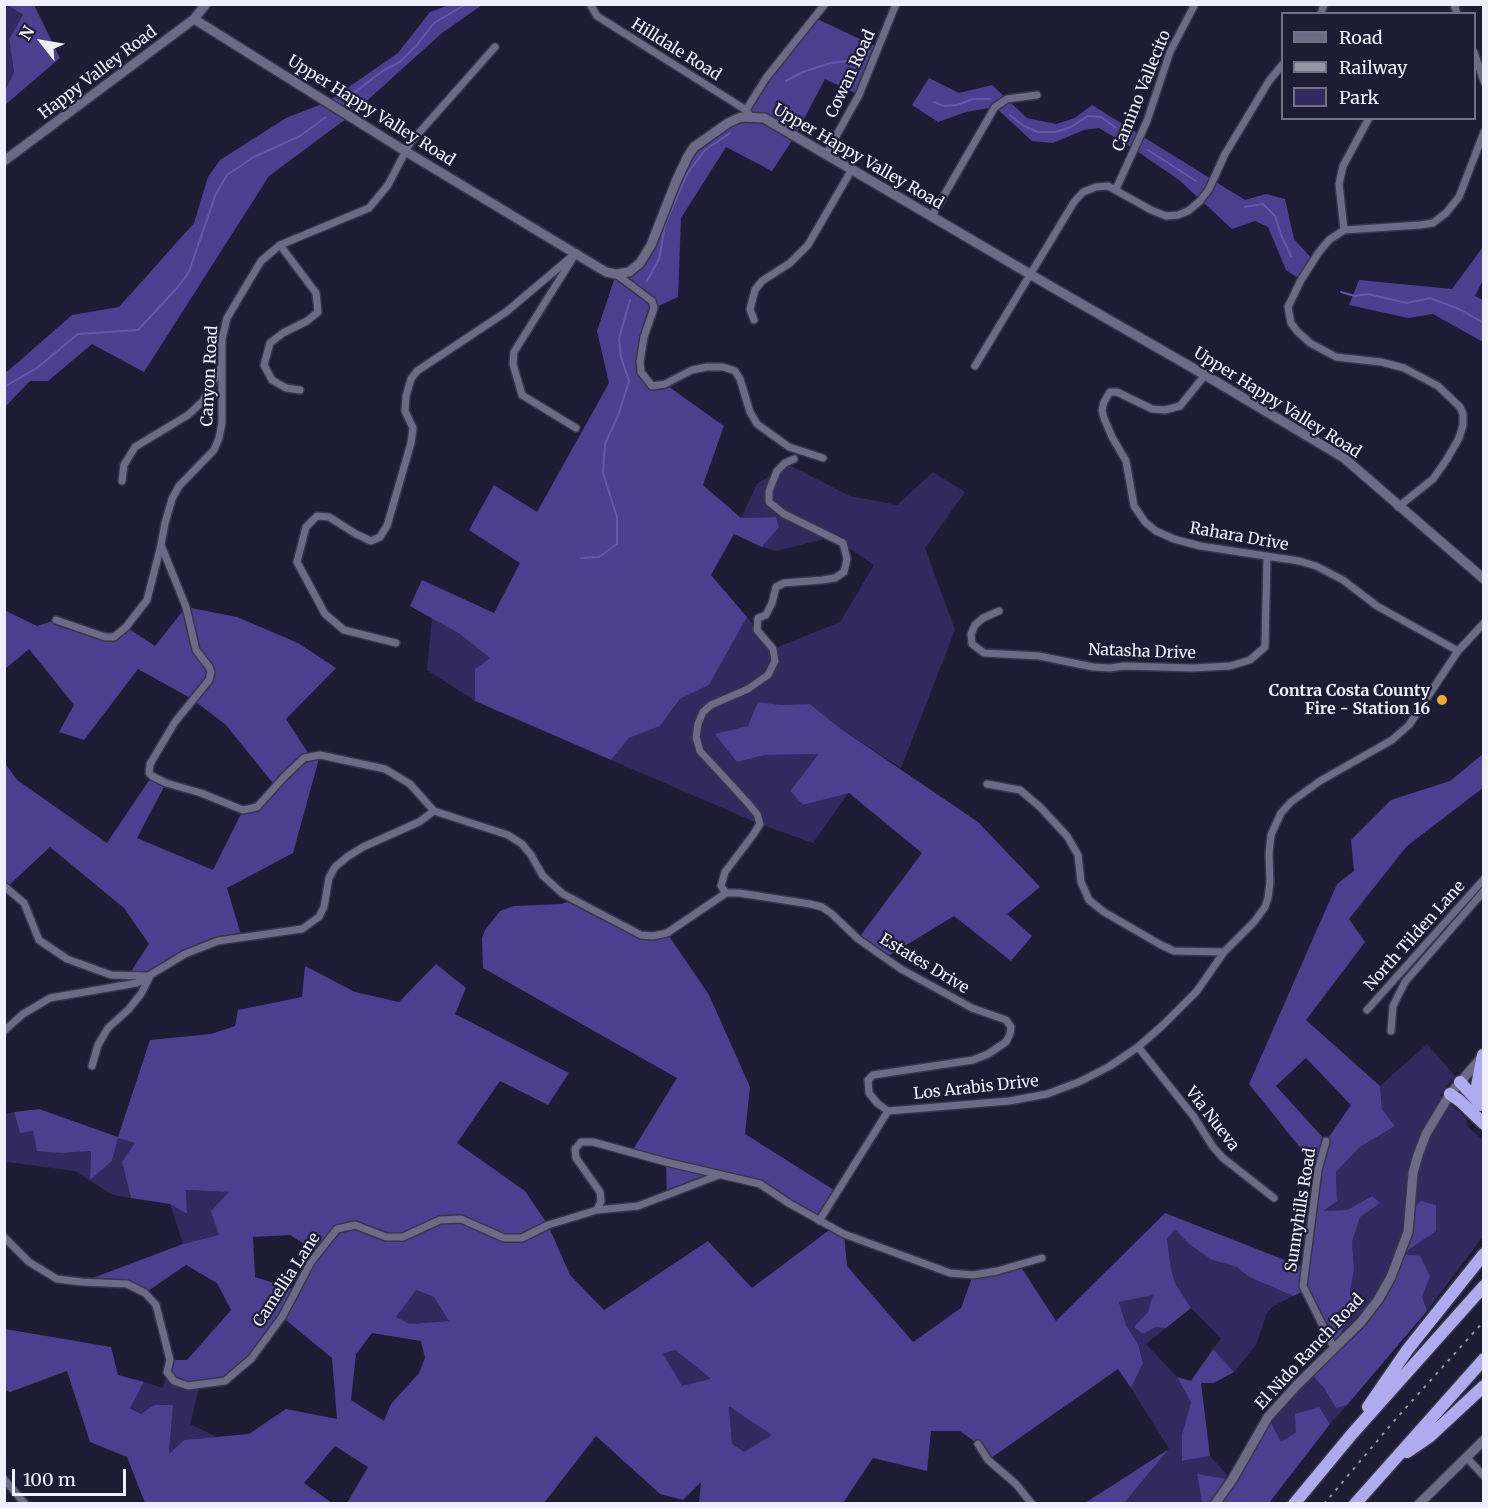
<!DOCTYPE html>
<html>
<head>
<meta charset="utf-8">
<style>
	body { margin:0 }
	#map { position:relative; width:1488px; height:1508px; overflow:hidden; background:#1e1c34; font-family:Merriweather,serif }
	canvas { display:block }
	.frame { position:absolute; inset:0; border:6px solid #f0effd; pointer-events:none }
	.legend { position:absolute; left:1281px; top:12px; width:195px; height:108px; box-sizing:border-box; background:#1e1c34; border:2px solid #727084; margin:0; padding:8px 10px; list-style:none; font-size:18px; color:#f0effd }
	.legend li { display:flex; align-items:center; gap:12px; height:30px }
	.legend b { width:30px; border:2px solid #727084 }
	.north { position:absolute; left:12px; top:12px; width:60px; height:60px; -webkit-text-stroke:4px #1e1c34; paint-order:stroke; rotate:301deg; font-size:16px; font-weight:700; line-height:24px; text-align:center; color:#f0effd }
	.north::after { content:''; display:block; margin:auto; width:21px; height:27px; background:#f0effd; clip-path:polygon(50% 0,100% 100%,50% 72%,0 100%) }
	.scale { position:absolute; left:12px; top:1469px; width:114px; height:27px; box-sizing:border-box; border:3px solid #f0effd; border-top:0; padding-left:8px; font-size:18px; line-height:21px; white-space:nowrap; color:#f0effd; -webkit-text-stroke:4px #1e1c34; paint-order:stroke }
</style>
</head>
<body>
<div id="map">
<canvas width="1488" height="1508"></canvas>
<div class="frame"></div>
<ul class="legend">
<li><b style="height:8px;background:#6c6a87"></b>Road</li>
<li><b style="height:8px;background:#9695a7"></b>Railway</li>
<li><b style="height:16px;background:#322a5f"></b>Park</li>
</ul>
<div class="north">N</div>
<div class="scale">100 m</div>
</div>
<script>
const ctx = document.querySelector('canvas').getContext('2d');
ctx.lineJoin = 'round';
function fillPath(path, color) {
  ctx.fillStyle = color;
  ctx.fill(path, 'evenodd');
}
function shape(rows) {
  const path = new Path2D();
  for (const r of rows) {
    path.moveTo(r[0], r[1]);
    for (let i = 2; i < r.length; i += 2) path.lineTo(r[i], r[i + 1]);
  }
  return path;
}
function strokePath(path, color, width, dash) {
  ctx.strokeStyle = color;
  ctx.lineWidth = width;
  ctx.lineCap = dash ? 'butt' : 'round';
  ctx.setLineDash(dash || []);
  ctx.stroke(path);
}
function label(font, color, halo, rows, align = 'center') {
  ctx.font = font + ' Merriweather,serif';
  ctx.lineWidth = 4.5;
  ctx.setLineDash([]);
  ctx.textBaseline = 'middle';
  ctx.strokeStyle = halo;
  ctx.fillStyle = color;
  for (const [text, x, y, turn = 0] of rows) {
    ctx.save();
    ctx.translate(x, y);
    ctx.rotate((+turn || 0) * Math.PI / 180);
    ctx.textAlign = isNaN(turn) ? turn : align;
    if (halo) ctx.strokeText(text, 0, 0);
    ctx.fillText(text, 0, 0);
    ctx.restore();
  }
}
fillPath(shape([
	[8,4,23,15,9,39,14,72,5,91,4,5],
	[785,463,850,496,897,505,933,472,965,492,925,548,955,630,901,768,841,729,810,704,781,705,758,702,737,762,765,755,820,754,790,791,803,805,849,792,813,843,760,824,611,760,629,738,660,726,680,699,709,685,747,617,773,649,840,622,874,565,832,537,776,551,762,547,779,526,776,517,741,518,757,484,777,471],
	[432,618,460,634,491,658,475,669,475,701,427,670],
	[1427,1044,1455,1076,1440,1095,1466,1118,1468,1127,1483,1140,1483,1236,1427,1311,1422,1296,1391,1277,1334,1348,1353,1307,1350,1291,1353,1269,1352,1242,1360,1217,1371,1196,1347,1210,1322,1211,1337,1201,1336,1172,1360,1147,1395,1126,1382,1109,1380,1086],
	[14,1112,20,1133,33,1130,62,1153,91,1151,90,1180,112,1161,118,1137,136,1143,122,1162,131,1198,113,1195,75,1171,7,1162,5,1165,5,1114],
	[186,1190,229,1192,220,1235,183,1244,170,1204,187,1214],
	[1175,1228,1189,1244,1212,1260,1237,1267,1249,1277,1293,1296,1272,1307,1266,1315,1256,1345,1234,1372,1213,1349,1221,1338,1191,1308,1175,1283,1171,1269,1167,1239],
	[416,1290,434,1297,450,1321,410,1324,395,1317],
	[1154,1294,1148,1312,1155,1327,1166,1328,1146,1344,1177,1377,1191,1401,1182,1434,1182,1461,1210,1456,1232,1480,1197,1475,1202,1503,1124,1503,1169,1449,1131,1388,1143,1362,1138,1344,1126,1325,1119,1302],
	[675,1350,711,1379,681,1387,663,1354],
	[167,1372,200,1385,190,1424,217,1437,184,1440,169,1454,173,1405,154,1405,141,1414,130,1407,144,1382,163,1388],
	[1309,1372,1324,1388,1336,1407,1347,1405,1330,1424,1318,1407,1296,1432,1281,1442,1268,1417],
	[729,1406,773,1435,744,1453,732,1445]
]), '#322a5f');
fillPath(shape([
	[8,5,34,5,60,58,5,105,5,91,14,72,9,39,23,15],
	[449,5,482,5,442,33,350,116,269,176,144,372,92,344,48,381,30,381,5,407,5,371,8,371,72,315,119,307,194,223,208,177,220,160,286,118,327,102,398,53,430,12],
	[815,18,879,48,859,95,825,79,795,136,772,171,726,147,681,218,678,297,654,308,640,362,648,382,665,384,724,426,703,485,741,518,776,517,779,527,762,547,734,534,711,575,747,617,709,685,680,699,660,726,629,738,611,760,475,701,475,669,490,658,460,634,410,606,422,580,494,613,520,563,469,530,494,485,537,512,609,383,597,331,616,274,640,263,688,156,746,110],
	[929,78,959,93,992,85,1027,118,1056,124,1075,118,1092,105,1245,200,1266,194,1285,199,1294,239,1314,261,1301,280,1286,270,1268,227,1255,221,1232,229,1179,180,1134,149,1099,128,1084,130,1053,143,1032,141,995,107,966,112,938,122,912,105],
	[1483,247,1483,280,1475,296,1483,300,1483,342,1433,314,1408,318,1349,305,1359,280,1452,289],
	[186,607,237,617,298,643,336,668,286,719,310,756,320,755,293,853,227,888,242,938,218,941,148,976,128,976,149,944,124,908,50,847,7,887,5,886,5,763,17,780,107,843,152,776,166,783,137,838,213,870,243,810,257,807,276,787,226,725,192,699,138,669,84,740,59,732,74,705,29,649,5,669,4,610,37,626,56,620,114,637,126,627,155,646],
	[758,702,781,705,810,704,841,729,978,822,1040,887,1007,914,1032,936,1011,961,954,916,885,958,858,939,922,853,849,793,803,805,790,791,819,754,765,755,737,762,715,734,748,726],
	[1483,754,1483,788,1407,846,1349,919,1365,942,1306,1020,1380,1086,1382,1109,1395,1126,1360,1147,1336,1172,1337,1201,1323,1211,1347,1210,1372,1196,1380,1203,1360,1217,1352,1242,1354,1269,1350,1291,1353,1307,1335,1346,1391,1277,1411,1210,1421,1201,1436,1205,1436,1231,1402,1254,1420,1256,1430,1276,1422,1296,1427,1311,1347,1405,1336,1408,1324,1388,1309,1372,1334,1348,1305,1291,1293,1296,1249,1277,1237,1267,1212,1260,1189,1244,1175,1229,1167,1239,1171,1269,1175,1283,1191,1308,1166,1328,1155,1327,1143,1334,1134,1327,1148,1312,1153,1295,1119,1302,1126,1325,1138,1344,1143,1363,1131,1388,1118,1369,988,1460,978,1444,960,1431,931,1431,927,1471,873,1458,843,1503,699,1503,701,1482,683,1500,660,1494,596,1436,544,1503,347,1503,368,1467,335,1446,304,1483,332,1503,145,1503,127,1457,90,1442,67,1371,10,1392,5,1390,5,1329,111,1347,118,1375,144,1382,130,1408,141,1414,154,1405,173,1405,169,1454,184,1440,249,1434,286,1409,337,1419,332,1358,282,1317,251,1359,225,1381,200,1385,174,1381,167,1372,170,1360,187,1360,231,1310,217,1283,186,1265,145,1293,127,1284,82,1282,183,1244,219,1235,211,1211,229,1192,186,1190,187,1214,170,1204,131,1198,122,1162,135,1143,118,1138,112,1161,90,1180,91,1151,62,1153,37,1151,33,1131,20,1133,14,1112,39,1109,118,1137,150,1040,211,1034,235,1026,238,1010,302,997,305,966,355,992,399,1002,436,964,466,988,455,1014,569,1073,548,1105,500,1081,457,1143,525,1191,548,1225,570,1275,604,1310,708,1241,752,1288,832,1228,844,1234,847,1266,913,1342,961,1308,973,1275,1019,1264,1056,1321,1165,1213,1305,1268,1318,1170,1249,1084,1337,884,1354,871,1351,840,1391,800,1450,781],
	[1306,1058,1351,1105,1326,1141,1276,1086],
	[290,1235,318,1253,296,1290,255,1277,253,1237],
	[416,1290,434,1297,449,1321,410,1324,396,1317],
	[372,1333,421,1341,425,1358,419,1373,391,1404,384,1421,351,1400,356,1354],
	[675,1350,710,1378,710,1379,682,1386,663,1354],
	[729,1407,730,1407,772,1435,744,1452,732,1444],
	[574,900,641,935,667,933,709,995,750,1087,745,1134,837,1192,819,1221,760,1184,719,1175,667,1199,666,1162,631,1153,677,1078,483,968,482,938,485,930,500,911,514,906,561,904],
	[1213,1349,1234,1372,1214,1383,1201,1383,1210,1456,1182,1461,1182,1434,1191,1402,1177,1377,1191,1381],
	[1319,1407,1330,1424,1269,1503,1202,1503,1197,1474,1232,1480,1268,1417,1281,1442,1296,1432,1295,1414],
	[1169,1449,1124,1503,1085,1503]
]), '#4c3f90');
strokePath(shape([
	[786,81,803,72,831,63,855,60],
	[347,98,384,70,400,62,416,46,434,23,466,4],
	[934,102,944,106,957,105,973,99,991,99],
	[1010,115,1024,126,1038,132,1056,132,1071,127,1088,116,1101,117,1116,128],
	[1148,150,1196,181],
	[1245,207,1263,204,1275,216,1281,235,1291,256],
	[647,281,659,259,665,225,687,174,705,150,730,133],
	[1341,292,1355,296,1368,294,1407,303,1430,298,1459,309,1484,323],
	[4,387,37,368,78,334,138,330,177,288,189,272,215,196,227,175,254,157,300,136,326,117],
	[581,558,599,557,617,544,617,517,603,473,605,444,619,413,629,381,621,357,619,339,630,300]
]), '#6358ac', 2);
const street = shape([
	[590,4,597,16,746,110,750,116],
	[1454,4,1457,14],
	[1321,14,1324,4],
	[1474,52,1484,82],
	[746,110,766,78,825,4],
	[826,154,859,95,896,4],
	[1116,189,1147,121,1170,52,1195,4],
	[932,216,995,107,1007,99,1037,95],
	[1344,230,1339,184,1343,166,1369,118],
	[280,245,316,293,318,312,307,321,283,333,270,343,264,365,272,380,286,388,300,390],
	[616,274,652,301,654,308,644,337,640,362,641,372,652,386,665,384,692,370,707,367,723,367,735,371,740,379,750,412,757,424,789,447,823,458],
	[754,320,750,309,755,290,762,281,790,263,808,245,852,169],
	[975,366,1074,202,1083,192,1096,187,1108,186,1151,210,1166,216,1178,215,1188,211,1200,201,1209,189,1225,154,1269,81,1282,65],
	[1205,375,1180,406,1165,410,1152,409,1117,392,1110,392,1104,402,1102,410,1104,418,1112,437,1126,461,1134,506,1145,522,1156,531,1174,539,1200,546,1299,561,1316,566,1343,580,1377,606,1458,651],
	[122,481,124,465,135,447,188,415,203,401,220,369],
	[1398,507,1433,479,1447,459,1459,438,1463,425,1463,414,1460,407,1438,386,1404,368,1381,362,1336,357,1310,343,1297,331,1291,323,1288,307,1301,280,1319,252,1329,240,1344,230,1420,225,1433,223,1446,213,1459,197,1484,132],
	[999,611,983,618,975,625,971,634,972,644,984,653,1039,656,1093,667,1110,668,1124,666,1192,668,1230,666,1250,660,1265,647,1267,556],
	[56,620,105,637,114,637,126,627,147,600,161,545],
	[396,643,344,630,325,614,297,562,306,527,317,516,329,517,356,534,371,541,380,537,387,526,411,443,413,428,405,411,406,396,411,379,417,371,506,312,576,253,514,352,513,364,522,395,576,428],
	[987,784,1020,790,1040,807,1067,836,1078,855,1081,882,1089,900,1104,912,1161,945,1174,951,1224,952],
	[434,811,410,784,385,769,320,755,304,758,285,776,257,807,243,810,201,793,166,783,152,776,149,773,150,764,175,722,209,680,211,672,209,667,196,650,186,607,161,545,165,523,172,499,179,486,214,450,219,438,222,423,222,339,227,318,261,261,280,245,369,208,388,185,410,143,495,47],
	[434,811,508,835,522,844,531,855,543,876,563,894,641,935,653,936,667,933,726,893,739,893,810,904,822,907,832,914,858,939,901,969,972,1008,1006,1020,1011,1027,1010,1034,1006,1042,988,1054,973,1060,873,1075,868,1080,869,1093,877,1103,888,1111],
	[4,886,24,903,39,940,67,959,111,975,148,976],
	[726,893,721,886,725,872,753,835,760,824,757,814,746,801,700,751,696,737,698,724,703,712,711,705,748,689,768,675,775,661,773,649,757,630,758,618,766,615,772,603,776,587,784,583,822,580,835,578,844,572,847,559,843,543,784,514,769,502,769,491,777,471,785,463,794,459],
	[1367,1010,1484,879],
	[4,1031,23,1014,50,998,137,983,185,954,218,941,302,929,319,917,324,907,329,878,335,867,347,857,363,847,419,822,434,811],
	[1391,1031,1393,1006,1405,982,1484,891],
	[1138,1047,1194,1117,1213,1147,1223,1158,1274,1198],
	[92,1066,98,1045,108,1028,128,1010,141,994,150,976],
	[1326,1141,1318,1170,1303,1286,1334,1348],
	[597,1210,638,1206,719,1175],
	[819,1221,888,1111,1009,1101,1047,1094,1079,1082,1110,1066,1138,1047,1163,1025,1197,991,1224,952,1254,922,1265,907,1268,898,1270,882,1269,854,1271,835,1281,813,1291,802,1320,781,1392,740,1409,725,1458,651,1484,623],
	[4,1237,29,1262,57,1279,82,1282,127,1284,145,1293,156,1305,170,1360,167,1372,174,1381,188,1386,225,1381,251,1359,282,1317,311,1262,337,1229,355,1225,386,1237,403,1237,440,1220,461,1219,504,1238,522,1238,548,1225,597,1210,601,1201,600,1192,576,1158,575,1149,581,1142,593,1142,666,1162,760,1184,790,1204,844,1234,950,1273,973,1275,997,1271,1042,1258],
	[978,1444,988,1460,1016,1484,1032,1504],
	[1466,1457,1484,1476],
	[4,1479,25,1504]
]);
const secondary = shape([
	[194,19,405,151,606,272,616,274,629,272,640,263,651,245,677,179,688,156,694,147,728,123,741,117,764,118,1057,290,1205,375,1344,458,1484,579],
	[4,161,194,19,206,4],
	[1215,1504,1232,1480,1268,1417,1297,1385,1361,1322,1378,1300,1391,1277,1408,1232,1413,1173,1418,1155,1426,1134,1450,1094,1482,1057],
	[1419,1504,1484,1440]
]);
const highway = shape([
	[1483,1055,1477,1086,1479,1095,1484,1104],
	[1460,1082,1481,1105],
	[1450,1094,1460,1101,1484,1124],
	[1368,1407,1408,1349,1484,1254],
	[1407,1452,1429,1437,1484,1386],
	[1294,1504,1352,1434,1484,1286],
	[1355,1504,1484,1359]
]);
strokePath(street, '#373548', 10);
strokePath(secondary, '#373548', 12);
strokePath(highway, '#373548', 15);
strokePath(street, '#6c6a87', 7);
strokePath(secondary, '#6c6a87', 9);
strokePath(highway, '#afabef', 12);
strokePath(shape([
	[1324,1504,1394,1421,1484,1321]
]), '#9695a7', 2, [3, 6]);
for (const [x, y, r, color] of [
	[1442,700,6,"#eaaa39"]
]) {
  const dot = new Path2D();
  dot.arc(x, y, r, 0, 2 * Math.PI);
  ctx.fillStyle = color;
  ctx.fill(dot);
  strokePath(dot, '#1e1c34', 2);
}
label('16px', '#f0effd', '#1e1c34', [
	["Hilldale Road",676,50,32],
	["Happy Valley Road",98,73,-37],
	["Cowan Road",851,74,-65],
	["Camino Vallecito",1142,91,-68],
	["Upper Happy Valley Road",371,111,32],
	["Upper Happy Valley Road",858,157,30],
	["Canyon Road",210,376,-87],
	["Upper Happy Valley Road",1277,403,32],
	["Rahara Drive",1239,537,10],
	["Natasha Drive",1142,652,2],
	["North Tilden Lane",1415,936,-48],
	["Estates Drive",924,964,31],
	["Los Arabis Drive",976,1088,-6],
	["Via Nueva",1212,1119,52],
	["Sunnyhills Road",1301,1210,-81],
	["Camellia Lane",287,1280,-57],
	["El Nido Ranch Road",1310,1352,-47]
]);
label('bold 16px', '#f0effd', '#1e1c34', [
	["Contra Costa County",1430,691],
	["Fire - Station 16",1430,709]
], 'right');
</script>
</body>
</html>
